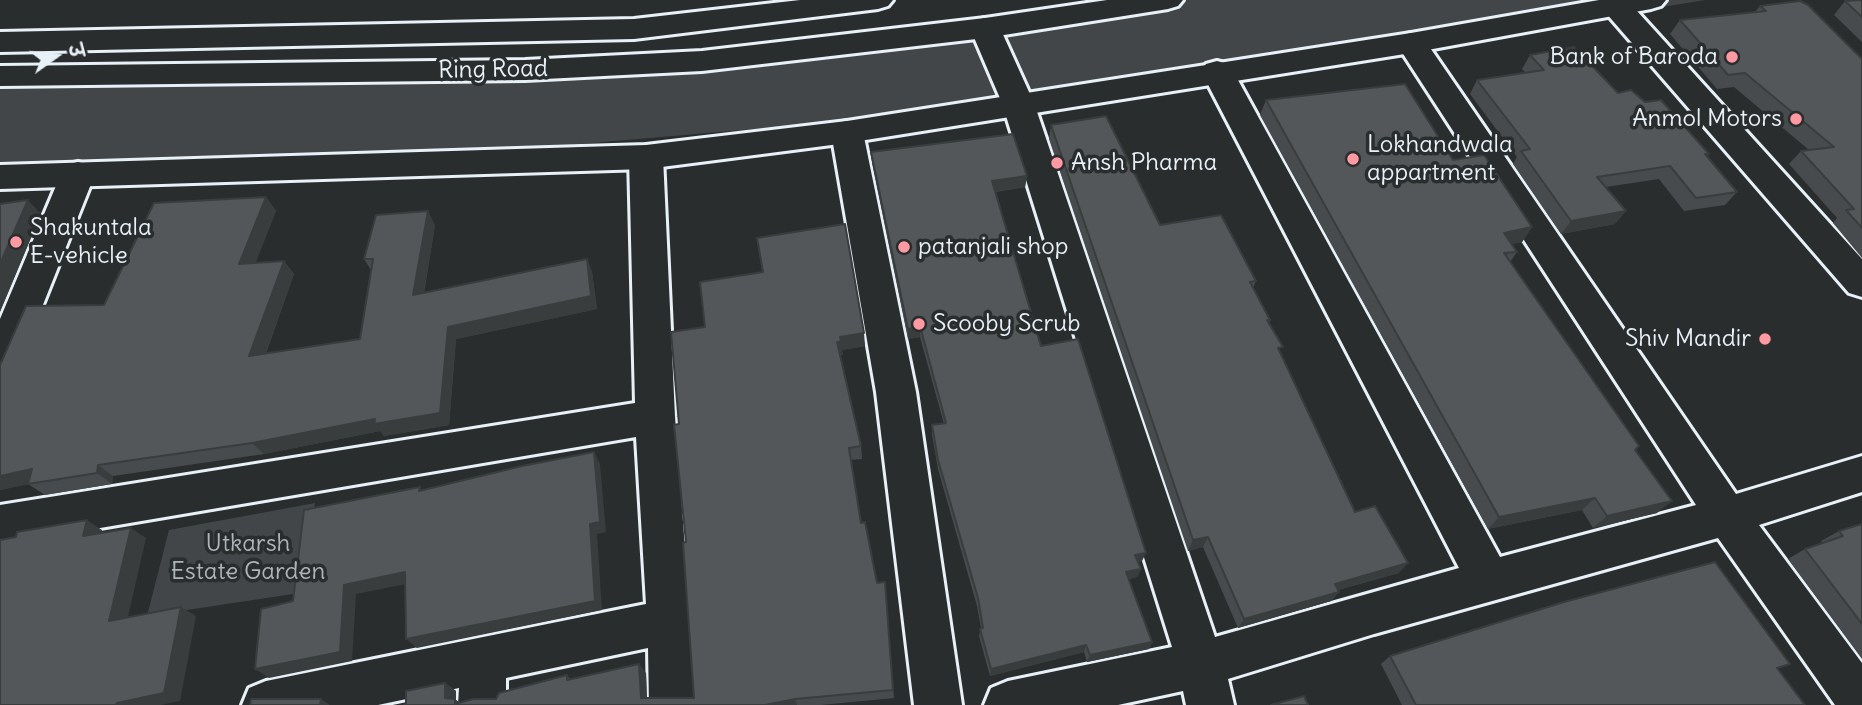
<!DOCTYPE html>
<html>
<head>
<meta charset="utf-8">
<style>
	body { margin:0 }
	#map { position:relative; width:1862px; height:705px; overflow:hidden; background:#2a2d2e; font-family:Delius,"Playpen Sans Deva",sans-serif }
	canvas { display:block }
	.north { position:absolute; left:21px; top:21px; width:70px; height:70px; -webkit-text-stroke:5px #2a2d2e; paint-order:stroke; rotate:75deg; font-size:19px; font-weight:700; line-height:28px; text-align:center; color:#e8f1f8 }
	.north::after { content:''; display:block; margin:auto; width:24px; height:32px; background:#e8f1f8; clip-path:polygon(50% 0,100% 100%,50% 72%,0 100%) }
</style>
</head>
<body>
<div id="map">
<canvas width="1862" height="705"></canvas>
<div class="north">उ</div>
</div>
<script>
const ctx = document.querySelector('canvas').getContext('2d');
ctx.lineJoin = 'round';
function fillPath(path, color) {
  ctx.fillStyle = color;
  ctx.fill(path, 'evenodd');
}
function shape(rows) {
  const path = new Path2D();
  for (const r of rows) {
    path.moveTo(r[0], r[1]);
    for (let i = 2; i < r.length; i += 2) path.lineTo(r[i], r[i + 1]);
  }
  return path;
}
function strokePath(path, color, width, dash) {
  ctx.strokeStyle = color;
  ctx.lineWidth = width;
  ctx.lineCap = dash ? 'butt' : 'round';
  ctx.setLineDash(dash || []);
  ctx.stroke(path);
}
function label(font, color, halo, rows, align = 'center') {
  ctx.font = font + ' Delius,sans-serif';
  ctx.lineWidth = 7;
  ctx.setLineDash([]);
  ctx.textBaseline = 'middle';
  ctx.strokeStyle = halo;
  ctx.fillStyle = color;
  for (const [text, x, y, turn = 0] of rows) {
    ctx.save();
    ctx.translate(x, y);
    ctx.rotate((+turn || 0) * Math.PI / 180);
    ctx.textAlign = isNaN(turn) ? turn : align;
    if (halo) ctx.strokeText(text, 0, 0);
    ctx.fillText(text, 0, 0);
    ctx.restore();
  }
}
fillPath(shape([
	[1157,0,1705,0,1100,99,419,158,0,177,0,75,749,57],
	[315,503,293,594,147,616,169,530]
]), '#424648');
const minor = shape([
	[1605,0,1627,0,1862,259,1862,297,1849,293,1606,13,1601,6,1605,0],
	[985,18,996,21,1000,28,1034,103,1215,637,1459,568,1201,71,1206,64,1217,61,1228,64,1233,71,1500,557,1696,505,1396,43,1400,36,1411,33,1422,36,1736,494,1862,456,1862,492,1759,525,1862,663,1862,705,1835,705,1718,538,1374,634,1228,679,1234,705,1186,705,1183,691,1118,705,984,705,991,688,1008,681,1172,647,1002,103,970,28,974,21,985,18],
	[847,121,859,124,863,132,916,392,962,705,914,705,876,392,831,132,835,124,847,121],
	[646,145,658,149,663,157,675,417,697,705,649,705,648,648,506,678,506,705,458,705,459,688,378,705,242,705,249,688,266,681,646,604,636,437,0,545,0,505,635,403,629,157,634,149,646,145],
	[78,162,90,165,95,174,19,365,14,376,0,381,0,319,61,174,66,165,78,162]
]);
const tertiary = shape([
	[1599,0,1666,0,1661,6,1651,9,1411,53,847,143,646,169,0,189,0,165,646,145,847,121,1411,33,1599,0]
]);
const primary = shape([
	[800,0,893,0,888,6,878,9,634,39,0,52,0,32,634,19,800,0],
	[1107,0,1183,0,1178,6,1168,9,985,38,702,71,525,80,0,86,0,66,525,60,702,51,985,18,1107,0]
]);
strokePath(minor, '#e8f1f8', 6);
strokePath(tertiary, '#e8f1f8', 6);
strokePath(primary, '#e8f1f8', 6);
fillPath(minor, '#2a2d2e');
fillPath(tertiary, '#2a2d2e');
fillPath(primary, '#2a2d2e');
fillPath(shape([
	[1862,0,1862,42,1834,15,1845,1],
	[1760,6,1862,59,1862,258,1833,223,1837,218,1789,164,1801,151,1809,150,1734,87,1717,89,1670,34,1680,20,1755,12],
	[1530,55,1618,93,1645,102,1709,154,1707,156,1737,192,1725,205,1684,211,1659,179,1606,187,1615,224,1561,234,1513,164,1517,157,1470,94,1477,80,1526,73,1522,69],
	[1266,100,1453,160,1532,227,1522,242,1512,244,1517,252,1510,262,1635,450,1657,513,1593,528,1582,510,1488,529,1260,115],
	[1051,125,1160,225,1256,281,1253,288,1270,320,1269,323,1280,352,1355,512,1399,573,1338,590,1339,592,1331,601,1238,628,1203,547,1188,551,1049,139],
	[871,152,1027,176,1025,187,996,192,1041,346,1142,561,1138,562,1141,569,1137,577,1129,579,1152,642,1149,649,1087,662,1084,652,990,676,979,636,981,628,977,606,938,469,932,435,932,425,944,424,920,337,908,339,872,163],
	[266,197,276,211,255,263,284,261,294,274,266,353,360,339,371,270,364,259,435,225,424,293,587,259,592,272,597,309,456,339,449,425,384,436,380,431,264,454,113,476,112,484,45,495,28,484,0,490,0,365,104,305],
	[671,332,865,346,842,350,843,355,840,355,861,446,862,459,850,460,861,523,877,583,885,582,894,698,821,705,404,705,445,683,456,691,456,700,460,703,496,699,567,675,570,679,646,673,647,698,694,698,679,424],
	[1862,524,1862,659,1788,559,1805,549,1823,543,1821,541,1839,531],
	[1390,656,1779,670,1805,705,1402,705,1381,664]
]), '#474b4d');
fillPath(shape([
	[1027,176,1025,187,992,192,992,181],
	[266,197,276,211,250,277,239,264],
	[28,200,41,214,0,312,0,264],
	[428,211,435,225,421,308,413,295],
	[1626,211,1615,224,1561,234,1571,221],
	[1532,227,1522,242,1494,247,1504,233],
	[587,259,592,272,597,309,456,339,449,425,384,436,380,431,264,454,252,443,448,327],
	[284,261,294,274,260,368,249,356],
	[920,326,920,337,908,339,908,329],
	[864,333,865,346,842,350,843,355,839,356,837,342,840,337],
	[594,452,600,464,606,532,597,534,602,610,417,648,406,639,590,524],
	[98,465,113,476,112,484,97,473],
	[32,469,48,480,0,490,0,476],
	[1595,498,1582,510,1488,529,1499,517],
	[1672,501,1657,513,1593,528,1607,516],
	[87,520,102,530,99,547,83,536],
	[131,528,146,538,125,630,109,621],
	[1208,537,1203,547,1188,551,1193,540],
	[1146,553,1142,561,1132,563,1135,555],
	[1408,563,1399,573,1327,593,1335,584],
	[1141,569,1137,577,1123,580,1126,572],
	[405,572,416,582,356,594,352,661,269,678,255,669,344,585],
	[1339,592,1331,601,1238,628,1244,619],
	[181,607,196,616,180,701,161,705,116,705],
	[1152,642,1149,649,1087,662,1090,655],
	[1086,645,1084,652,990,676,991,669],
	[639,664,646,673,647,705,641,698],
	[445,683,456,691,456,700,463,705,457,705,445,698],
	[321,699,330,705,320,705],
	[795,699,797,705,765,705]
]), '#3a3d3e');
const building = shape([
	[1862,0,1862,17,1845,1,1862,0],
	[1800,1,1808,5,1862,59,1862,228,1846,210,1854,209,1801,151,1834,147,1745,73,1728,75,1680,20,1766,11,1760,6,1800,1],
	[1574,47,1618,93,1631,90,1645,102,1661,100,1709,154,1705,154,1737,192,1696,198,1670,166,1597,177,1626,211,1571,221,1521,151,1530,149,1477,80,1544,70,1530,55,1574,47],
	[1405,84,1453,160,1484,155,1532,227,1504,233,1517,252,1504,253,1639,446,1635,450,1672,501,1607,516,1595,498,1499,517,1266,100,1405,84],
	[1106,116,1160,225,1221,215,1256,281,1250,282,1270,320,1267,320,1283,347,1278,348,1355,512,1375,506,1408,563,1335,584,1339,592,1244,619,1208,537,1193,540,1051,125,1106,116],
	[1013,134,1027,176,992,181,1041,346,1078,339,1146,553,1135,555,1141,569,1126,572,1152,642,1090,655,1086,645,991,669,980,629,983,628,978,598,938,460,932,425,946,423,920,326,908,329,871,152,1013,134],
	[266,197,239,264,284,261,249,356,360,339,373,259,364,259,376,215,428,211,413,295,587,259,591,296,448,327,440,413,374,424,375,419,252,443,98,465,97,473,28,484,32,469,0,476,0,365,26,306,104,305,154,203,266,197],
	[28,200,0,264,0,204,28,200],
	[845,224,864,333,840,337,841,342,837,342,861,446,849,448,861,523,865,522,877,583,885,582,893,690,795,699,765,705,404,705,406,705,406,691,445,683,445,698,455,699,455,704,473,699,496,699,499,693,567,675,567,680,639,664,641,698,694,698,683,543,686,542,674,425,679,424,671,332,705,327,700,282,763,272,757,238,845,224],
	[594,452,600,522,590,524,595,601,406,639,405,572,344,585,340,652,255,669,261,609,293,601,304,510,420,487,419,491,522,466,594,452],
	[87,520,83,536,131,528,109,621,181,607,164,693,117,703,116,705,0,705,0,540,16,537,17,532,87,520],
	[1862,524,1862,624,1805,549,1843,536,1839,531,1862,524],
	[1715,562,1790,664,1777,668,1805,705,1416,705,1390,656,1564,602,1715,562],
	[1304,696,1308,705,1271,705,1304,696],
	[251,699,321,699,320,705,250,705,251,699]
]);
fillPath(building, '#535759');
strokePath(building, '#3a3d3e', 2);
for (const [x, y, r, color] of [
	[1732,57,7,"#ff9aa2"],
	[1796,119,7,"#ff9aa2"],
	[1353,159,7,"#ff9aa2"],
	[1057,163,7,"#ff9aa2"],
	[16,242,7,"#ff9aa2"],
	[904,247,7,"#ff9aa2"],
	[919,324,7,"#ff9aa2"],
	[1765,339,7,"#ff9aa2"]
]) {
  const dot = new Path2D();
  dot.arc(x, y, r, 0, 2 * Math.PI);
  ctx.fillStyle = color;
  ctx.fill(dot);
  strokePath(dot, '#2a2d2e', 2.5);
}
label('24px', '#e8f1f8', '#2a2d2e', [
	["Bank of Baroda",1718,57,"right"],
	["Anmol Motors",1782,119,"right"],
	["Lokhandwala",1367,145],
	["appartment",1367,173],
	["Ansh Pharma",1071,163],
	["Shakuntala",30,228],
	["E-vehicle",30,256],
	["patanjali shop",918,247],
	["Scooby Scrub",933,324],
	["Shiv Mandir",1751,339,"right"]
], 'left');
label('24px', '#e8f1f8', '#2a2d2e', [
	["Ring Road",493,70,-1]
]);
label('24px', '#aeb5ba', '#2a2d2e', [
	["Utkarsh",248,544],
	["Estate Garden",248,572]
]);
</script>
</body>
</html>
